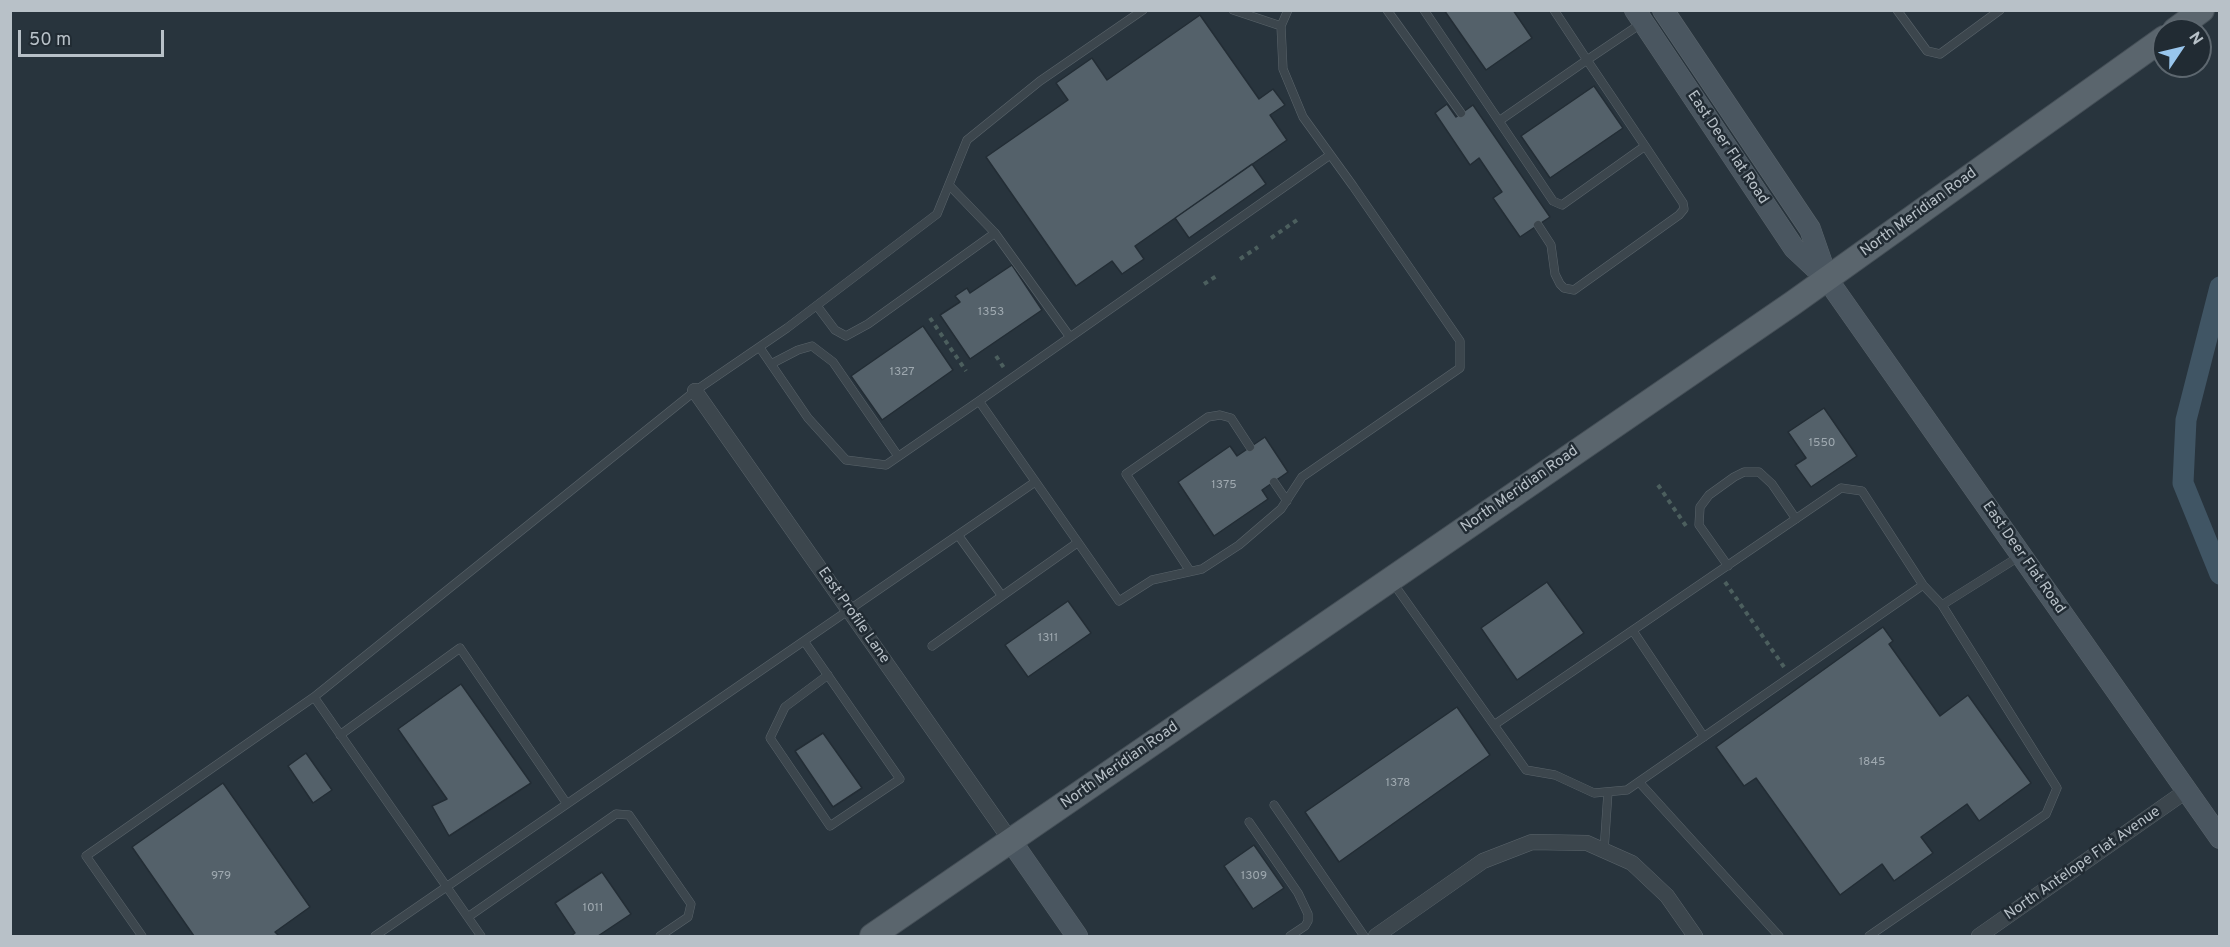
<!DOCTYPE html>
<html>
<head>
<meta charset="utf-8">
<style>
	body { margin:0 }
	#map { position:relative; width:2230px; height:947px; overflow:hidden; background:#28343d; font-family:Overpass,sans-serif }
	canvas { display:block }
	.frame { position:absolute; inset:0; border:12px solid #b8c1c8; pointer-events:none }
	.north { position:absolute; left:2152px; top:18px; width:60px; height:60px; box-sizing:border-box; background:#212b33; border:2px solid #5d676f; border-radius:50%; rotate:55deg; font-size:16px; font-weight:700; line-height:24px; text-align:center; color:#b8c1c8 }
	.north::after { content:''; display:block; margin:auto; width:21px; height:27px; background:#99c6ed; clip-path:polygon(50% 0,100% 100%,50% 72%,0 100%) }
	.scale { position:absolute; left:18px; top:30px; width:146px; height:27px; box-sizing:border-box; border:3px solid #b8c1c8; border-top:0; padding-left:8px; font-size:18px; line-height:21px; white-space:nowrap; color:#b8c1c8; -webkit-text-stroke:4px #212b33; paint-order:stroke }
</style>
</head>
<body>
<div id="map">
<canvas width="2230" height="947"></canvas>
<div class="frame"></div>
<div class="north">N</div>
<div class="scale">50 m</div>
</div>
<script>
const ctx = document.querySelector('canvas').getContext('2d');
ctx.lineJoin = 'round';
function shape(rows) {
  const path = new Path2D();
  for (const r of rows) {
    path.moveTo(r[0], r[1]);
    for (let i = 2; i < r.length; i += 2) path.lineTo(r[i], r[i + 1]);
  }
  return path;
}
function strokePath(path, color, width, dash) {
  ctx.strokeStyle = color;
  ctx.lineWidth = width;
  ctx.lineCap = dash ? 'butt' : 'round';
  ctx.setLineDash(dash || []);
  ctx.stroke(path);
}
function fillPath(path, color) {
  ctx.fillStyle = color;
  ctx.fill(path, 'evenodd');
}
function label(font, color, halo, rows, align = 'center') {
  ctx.font = font + ' Overpass,sans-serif';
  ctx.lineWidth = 5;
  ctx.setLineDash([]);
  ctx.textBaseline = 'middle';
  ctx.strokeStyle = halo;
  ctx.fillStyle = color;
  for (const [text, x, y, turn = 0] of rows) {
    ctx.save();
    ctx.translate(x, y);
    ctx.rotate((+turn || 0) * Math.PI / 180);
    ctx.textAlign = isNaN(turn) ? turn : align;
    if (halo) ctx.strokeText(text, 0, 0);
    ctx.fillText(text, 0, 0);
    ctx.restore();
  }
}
strokePath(shape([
	[2220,287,2186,420,2183,483,2220,574]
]), '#405564', 21);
const building = shape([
	[1444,10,1513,10,1532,38,1486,70,1444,10],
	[1200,15,1259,99,1273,89,1285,105,1270,115,1287,140,1135,246,1144,259,1122,274,1112,261,1076,286,986,157,1068,100,1056,83,1092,58,1107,80,1200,15],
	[1594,86,1623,128,1550,178,1521,136,1594,86],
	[1447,104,1456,117,1473,105,1550,217,1520,237,1493,198,1502,192,1479,158,1470,165,1435,113,1447,104],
	[1252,164,1266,184,1189,238,1175,218,1252,164],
	[1012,265,1042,310,970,359,940,315,960,302,955,296,967,288,970,293,1012,265],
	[923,326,953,370,882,420,851,376,923,326],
	[1824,408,1857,456,1811,487,1795,465,1806,458,1788,432,1824,408],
	[1265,437,1288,472,1262,490,1268,499,1214,536,1178,482,1230,446,1237,456,1265,437],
	[1547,582,1584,633,1517,680,1481,628,1547,582],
	[1068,601,1091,633,1028,677,1005,645,1068,601],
	[1883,627,1893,641,1889,644,1940,716,1968,695,2031,783,1979,821,1967,804,1921,837,1933,853,1894,881,1882,864,1840,895,1756,778,1744,786,1716,747,1883,627],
	[461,684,531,783,449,836,432,806,447,799,398,729,461,684],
	[1457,707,1490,755,1339,862,1305,812,1457,707],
	[823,733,862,788,833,807,795,751,823,733],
	[306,753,332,790,313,803,288,766,306,753],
	[223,783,310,907,275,932,279,936,194,936,132,847,223,783],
	[1254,845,1284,888,1253,909,1224,866,1254,845],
	[602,872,631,914,598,936,571,936,575,933,555,903,602,872]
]);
fillPath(building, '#54616a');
strokePath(building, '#232d35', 1.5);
const lane = shape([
	[1233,10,1281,26,1283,69,1303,117,1353,186,1460,341,1460,368,1302,477,1281,509,1239,545,1202,569,1152,580,1119,601,979,401,1330,155],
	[1387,10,1461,113],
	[1424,10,1499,121],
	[1554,10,1587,60,1645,146,1562,205,1553,201,1499,121,1587,60,1642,23],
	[1897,10,1927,51,1940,54,2000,10],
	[1281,26,1288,10],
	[1538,225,1551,245,1555,274,1560,284,1564,288,1574,290,1679,215,1684,209,1683,203,1645,146],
	[995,233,1070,337],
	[817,306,835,330,846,336,868,324,995,233,949,185],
	[760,348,808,418,846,460,886,465,979,401],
	[771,364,798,350,812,346,833,362,898,456],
	[1274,482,1287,501],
	[958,535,1002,596,1077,543],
	[1728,566,1699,525,1700,507,1709,495,1734,477,1744,472,1759,472,1772,484,1796,519],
	[1190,571,1126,474,1208,417,1220,415,1231,418,1250,447],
	[1393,583,1526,770,1555,775,1594,793,1627,790,1923,585],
	[1942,605,2020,556],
	[1633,631,1704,737],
	[804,641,900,779,830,826,770,738,785,707,828,675],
	[932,646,1002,596],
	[314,697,481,936],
	[1494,725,1841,488,1862,491,1923,585,1942,605,2057,788,2046,814,1869,936],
	[340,735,460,648,567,804],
	[1639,782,1779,936],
	[1274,805,1364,936],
	[1249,822,1298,893,1308,914,1308,921,1305,926,1290,936],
	[1604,851,1608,792],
	[468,917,616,814,629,815,691,904,688,917,660,936],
	[142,936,86,856,314,697,695,391,787,328,937,214,967,140,1040,81,1143,10],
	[375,936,1035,482]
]);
const street = shape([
	[695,391,1011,841],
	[1376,936,1483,861,1532,842,1587,843,1632,863,1667,896,1695,936],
	[1979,936,2186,791]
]);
const secondary = shape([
	[1635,10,1794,248,1827,279,2220,838],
	[1663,10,1810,229,1826,275],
	[1011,841,1077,936]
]);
const primary = shape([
	[2175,30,2202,10],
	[872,936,1793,303,2164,38]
]);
strokePath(lane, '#5a646b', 9);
strokePath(street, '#5a646b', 16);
strokePath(secondary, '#5a646b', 22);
strokePath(primary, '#454f57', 26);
strokePath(shape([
	[1271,238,1300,218],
	[1240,259,1258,247],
	[1204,284,1218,275],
	[930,318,966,371],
	[996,356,1004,368],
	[1658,485,1686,526],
	[1725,582,1784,667]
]), '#4c5f5e', 4, [4.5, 4.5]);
strokePath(lane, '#3c464d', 8);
strokePath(street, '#3c464d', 15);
strokePath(secondary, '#4a5660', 21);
strokePath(primary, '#5a656d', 24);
label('12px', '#9fa9b0', null, [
	["1353",991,313],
	["1327",902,373],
	["1550",1822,444],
	["1375",1224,486],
	["1311",1048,639],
	["1845",1872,763],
	["1378",1398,784],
	["979",221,877],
	["1309",1254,877],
	["1011",593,909]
]);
label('15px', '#b8c1c8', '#212b33', [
	["East Deer Flat Road",1727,148,56],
	["North Meridian Road",1919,213,-36],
	["North Meridian Road",1520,490,-35],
	["East Deer Flat Road",2023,558,55],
	["East Profile Lane",853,616,55],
	["North Meridian Road",1120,766,-35],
	["North Antelope Flat Avenue",2083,864,-35]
]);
</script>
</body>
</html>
